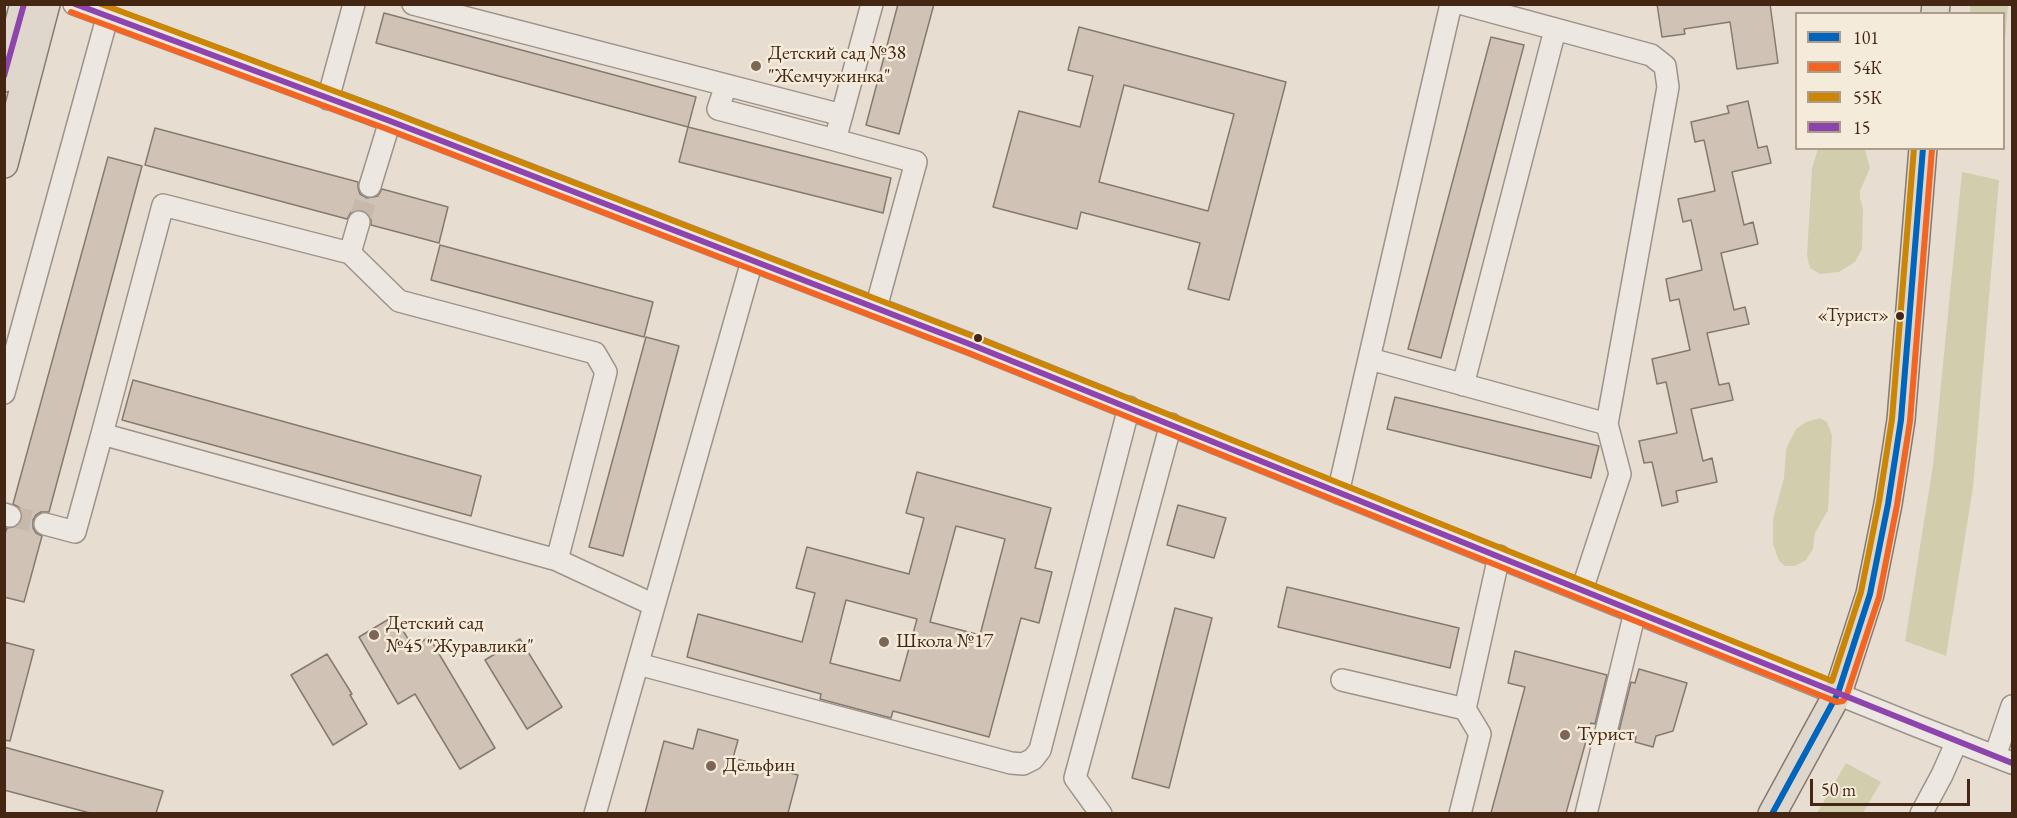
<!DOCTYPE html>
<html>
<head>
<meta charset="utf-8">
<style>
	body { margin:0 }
	#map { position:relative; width:2017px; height:818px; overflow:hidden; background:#e7ded1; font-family:"EB Garamond",serif }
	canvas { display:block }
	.frame { position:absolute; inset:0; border:6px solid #442612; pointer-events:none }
	.legend { position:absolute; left:1795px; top:12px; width:210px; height:138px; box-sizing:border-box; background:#f5ebdb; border:2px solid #ae9c8b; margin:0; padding:8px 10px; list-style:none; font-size:18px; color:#442612 }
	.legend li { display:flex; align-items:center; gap:12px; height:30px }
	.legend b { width:30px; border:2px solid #ae9c8b }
	.scale { position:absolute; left:1810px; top:779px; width:160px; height:27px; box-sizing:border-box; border:3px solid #442612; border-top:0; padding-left:8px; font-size:18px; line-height:21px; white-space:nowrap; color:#442612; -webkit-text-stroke:4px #f5ebdb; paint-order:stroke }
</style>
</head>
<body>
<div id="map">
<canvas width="2017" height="818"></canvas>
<div class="frame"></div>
<ul class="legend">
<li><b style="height:8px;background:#0065bd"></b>101</li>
<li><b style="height:8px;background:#f26522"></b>54К</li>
<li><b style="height:8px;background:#ca8604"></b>55К</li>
<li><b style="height:8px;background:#8e44ad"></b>15</li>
</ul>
<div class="scale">50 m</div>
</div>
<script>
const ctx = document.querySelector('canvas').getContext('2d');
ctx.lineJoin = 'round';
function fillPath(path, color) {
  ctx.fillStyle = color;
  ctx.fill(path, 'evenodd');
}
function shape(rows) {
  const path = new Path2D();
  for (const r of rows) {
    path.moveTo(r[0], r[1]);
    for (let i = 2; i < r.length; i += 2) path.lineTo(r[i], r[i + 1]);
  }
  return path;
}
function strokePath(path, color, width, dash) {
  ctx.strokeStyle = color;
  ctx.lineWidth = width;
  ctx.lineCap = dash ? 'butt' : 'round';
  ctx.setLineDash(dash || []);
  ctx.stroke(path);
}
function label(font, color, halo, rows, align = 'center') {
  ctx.font = font + ' "EB Garamond",serif';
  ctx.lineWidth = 5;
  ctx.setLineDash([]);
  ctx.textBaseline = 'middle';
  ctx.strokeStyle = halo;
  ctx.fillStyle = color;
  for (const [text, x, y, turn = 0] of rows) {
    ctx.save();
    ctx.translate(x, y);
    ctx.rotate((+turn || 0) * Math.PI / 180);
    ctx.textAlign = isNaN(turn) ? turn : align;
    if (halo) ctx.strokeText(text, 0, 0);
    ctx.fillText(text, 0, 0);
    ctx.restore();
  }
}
fillPath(shape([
	[1970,5,2008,5,2004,52,2004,14,1970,13],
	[1818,149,1865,149,1870,168,1860,191,1860,198,1863,209,1862,249,1855,262,1839,272,1820,274,1810,268,1807,256,1812,168],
	[1962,172,1999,180,1973,487,1946,656,1905,641,1933,465],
	[1820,418,1827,422,1832,436,1828,510,1815,533,1813,549,1806,560,1795,566,1785,566,1779,561,1773,544,1773,519,1784,478,1786,449,1796,429,1806,422],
	[1846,763,1881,782,1863,813,1817,813]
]), '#d2cead');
const building = shape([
	[898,4,934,4,899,134,866,125,898,4],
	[1657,4,1770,4,1778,63,1737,69,1730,22,1684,29,1685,34,1662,37,1657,4],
	[384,13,696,97,688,127,376,43,384,13],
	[1079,27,1286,82,1229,300,1188,289,1200,243,1081,212,1077,229,993,207,1019,111,1080,127,1093,76,1068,70,1079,27],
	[1124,85,1234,114,1208,211,1099,182,1124,85],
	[1491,37,1524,45,1441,358,1408,349,1491,37],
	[1748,101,1758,148,1767,146,1771,163,1732,172,1744,225,1753,222,1758,244,1721,253,1734,310,1745,307,1749,324,1707,333,1719,385,1729,383,1733,400,1691,409,1703,461,1712,458,1717,482,1676,491,1678,502,1662,506,1652,462,1644,463,1639,441,1677,433,1666,382,1657,384,1652,359,1690,350,1679,299,1670,301,1666,279,1702,270,1691,220,1683,222,1678,199,1715,191,1704,140,1695,142,1691,122,1729,113,1727,106,1748,101],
	[688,127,891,178,883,213,679,162,688,127],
	[155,128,358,182,358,188,360,194,367,198,378,196,382,189,448,207,439,243,371,225,371,220,369,214,362,210,351,212,347,219,145,165,155,128],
	[108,157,142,166,49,512,41,512,36,515,33,520,33,528,36,533,42,536,24,602,4,597,4,536,7,528,18,526,22,519,20,508,13,504,108,157],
	[440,245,653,302,644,337,431,280,440,245],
	[646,337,679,346,623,556,589,547,646,337],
	[133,380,481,476,471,516,122,420,133,380],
	[1395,397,1599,446,1591,478,1387,429,1395,397],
	[917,472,1051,508,1035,568,1052,572,1039,623,1021,618,989,737,893,711,891,718,820,699,821,694,687,657,698,614,802,642,815,593,796,588,807,547,909,574,924,518,906,513,917,472],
	[956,526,1005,539,980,635,930,622,956,526],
	[846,600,917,619,900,681,830,663,846,600],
	[1178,505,1226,518,1214,558,1167,545,1178,505],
	[1287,587,1459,628,1450,668,1278,627,1287,587],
	[1175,608,1212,618,1169,788,1132,778,1175,608],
	[394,616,413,647,429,637,495,748,460,769,415,694,398,704,359,637,394,616],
	[520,639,562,707,527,729,485,660,520,639],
	[4,642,34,650,10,741,4,740,4,642],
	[1515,651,1607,675,1595,724,1591,723,1566,813,1491,813,1525,687,1508,683,1515,651],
	[327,654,352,694,350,695,367,724,333,745,291,675,327,654],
	[1639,669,1687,683,1673,731,1656,736,1653,747,1635,742,1636,736,1619,731,1631,682,1635,683,1639,669],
	[698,729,738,740,733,758,798,775,788,813,645,813,664,741,693,749,698,729],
	[4,747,163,791,156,813,90,813,4,790,4,747]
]);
fillPath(building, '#d1c2b6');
strokePath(building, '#857a71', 1.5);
strokePath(shape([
	[359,222,370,186],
	[10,516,45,524]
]), '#c6b9ab', 21, [21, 10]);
const minor = shape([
	[74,4,390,121,972,345,1917,726,2012,763],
	[413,4,842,115],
	[872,4,835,140,916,162,876,308],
	[1463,4,1651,55,1665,66,1668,87,1607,424,1620,474,1582,590],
	[726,85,718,109,835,140],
	[328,99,354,4],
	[370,186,390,121],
	[350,253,359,222],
	[1370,359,1607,424],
	[1463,385,1555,30],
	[4,393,107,18],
	[1338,493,1451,4],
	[4,514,10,516],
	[45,524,75,532,102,434],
	[557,560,606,372,595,353,399,301,350,253,163,205,102,434,557,560,654,605],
	[638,664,1011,763,1023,764,1033,759,1040,750,1129,407],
	[1342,680,1465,709,1480,734,1460,814],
	[1465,709,1499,556],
	[1995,756,2012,706],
	[595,814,752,261],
	[1101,814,1075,778,1171,424],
	[1586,814,1635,612],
	[1921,814,1942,775,1957,741]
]);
const major = shape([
	[1935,14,1936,4],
	[4,78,24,4],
	[4,164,46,4],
	[1772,814,1838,693,1870,594,1888,504,1901,420,1923,148]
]);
strokePath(minor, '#9d938a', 24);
strokePath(major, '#857a71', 30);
strokePath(minor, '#ece7e0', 21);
strokePath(major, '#dfd7cb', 27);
strokePath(shape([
	[1772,814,1838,693,1870,594,1888,504,1901,420,1923,148]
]), '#0065bd', 6);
strokePath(shape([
	[71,12,387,129,969,353,1837,702,1843,701,1846,697,1879,597,1897,505,1910,421,1932,149]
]), '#f26522', 6);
strokePath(shape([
	[101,4,393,113,975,337,1832,681,1861,592,1879,502,1892,419,1914,148]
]), '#ca8604', 6);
strokePath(shape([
	[75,4,390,121,972,345,2012,763],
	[4,76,24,4]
]), '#8e44ad', 6);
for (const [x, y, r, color] of [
	[756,66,6,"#7d6655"],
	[1900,316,5,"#442612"],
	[978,338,5,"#442612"],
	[374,635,6,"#7d6655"],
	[884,642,6,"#7d6655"],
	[1565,735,6,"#7d6655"],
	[711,766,6,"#7d6655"]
]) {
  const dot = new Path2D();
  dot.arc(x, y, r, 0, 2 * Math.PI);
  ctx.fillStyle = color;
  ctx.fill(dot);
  strokePath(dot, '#f5ebdb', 2);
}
label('18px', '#442612', '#f5ebdb', [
	["«Турист»",1889,316]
], 'right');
label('20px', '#442612', '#f5ebdb', [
	["Детский сад №38",768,54],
	["\"Жемчужинка\"",768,77],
	["Детский сад",386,624],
	["№45 \"Журавлики\"",386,647],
	["Школа №17",896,642],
	["Турист",1577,735],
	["Дельфин",723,766]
], 'left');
</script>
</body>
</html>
